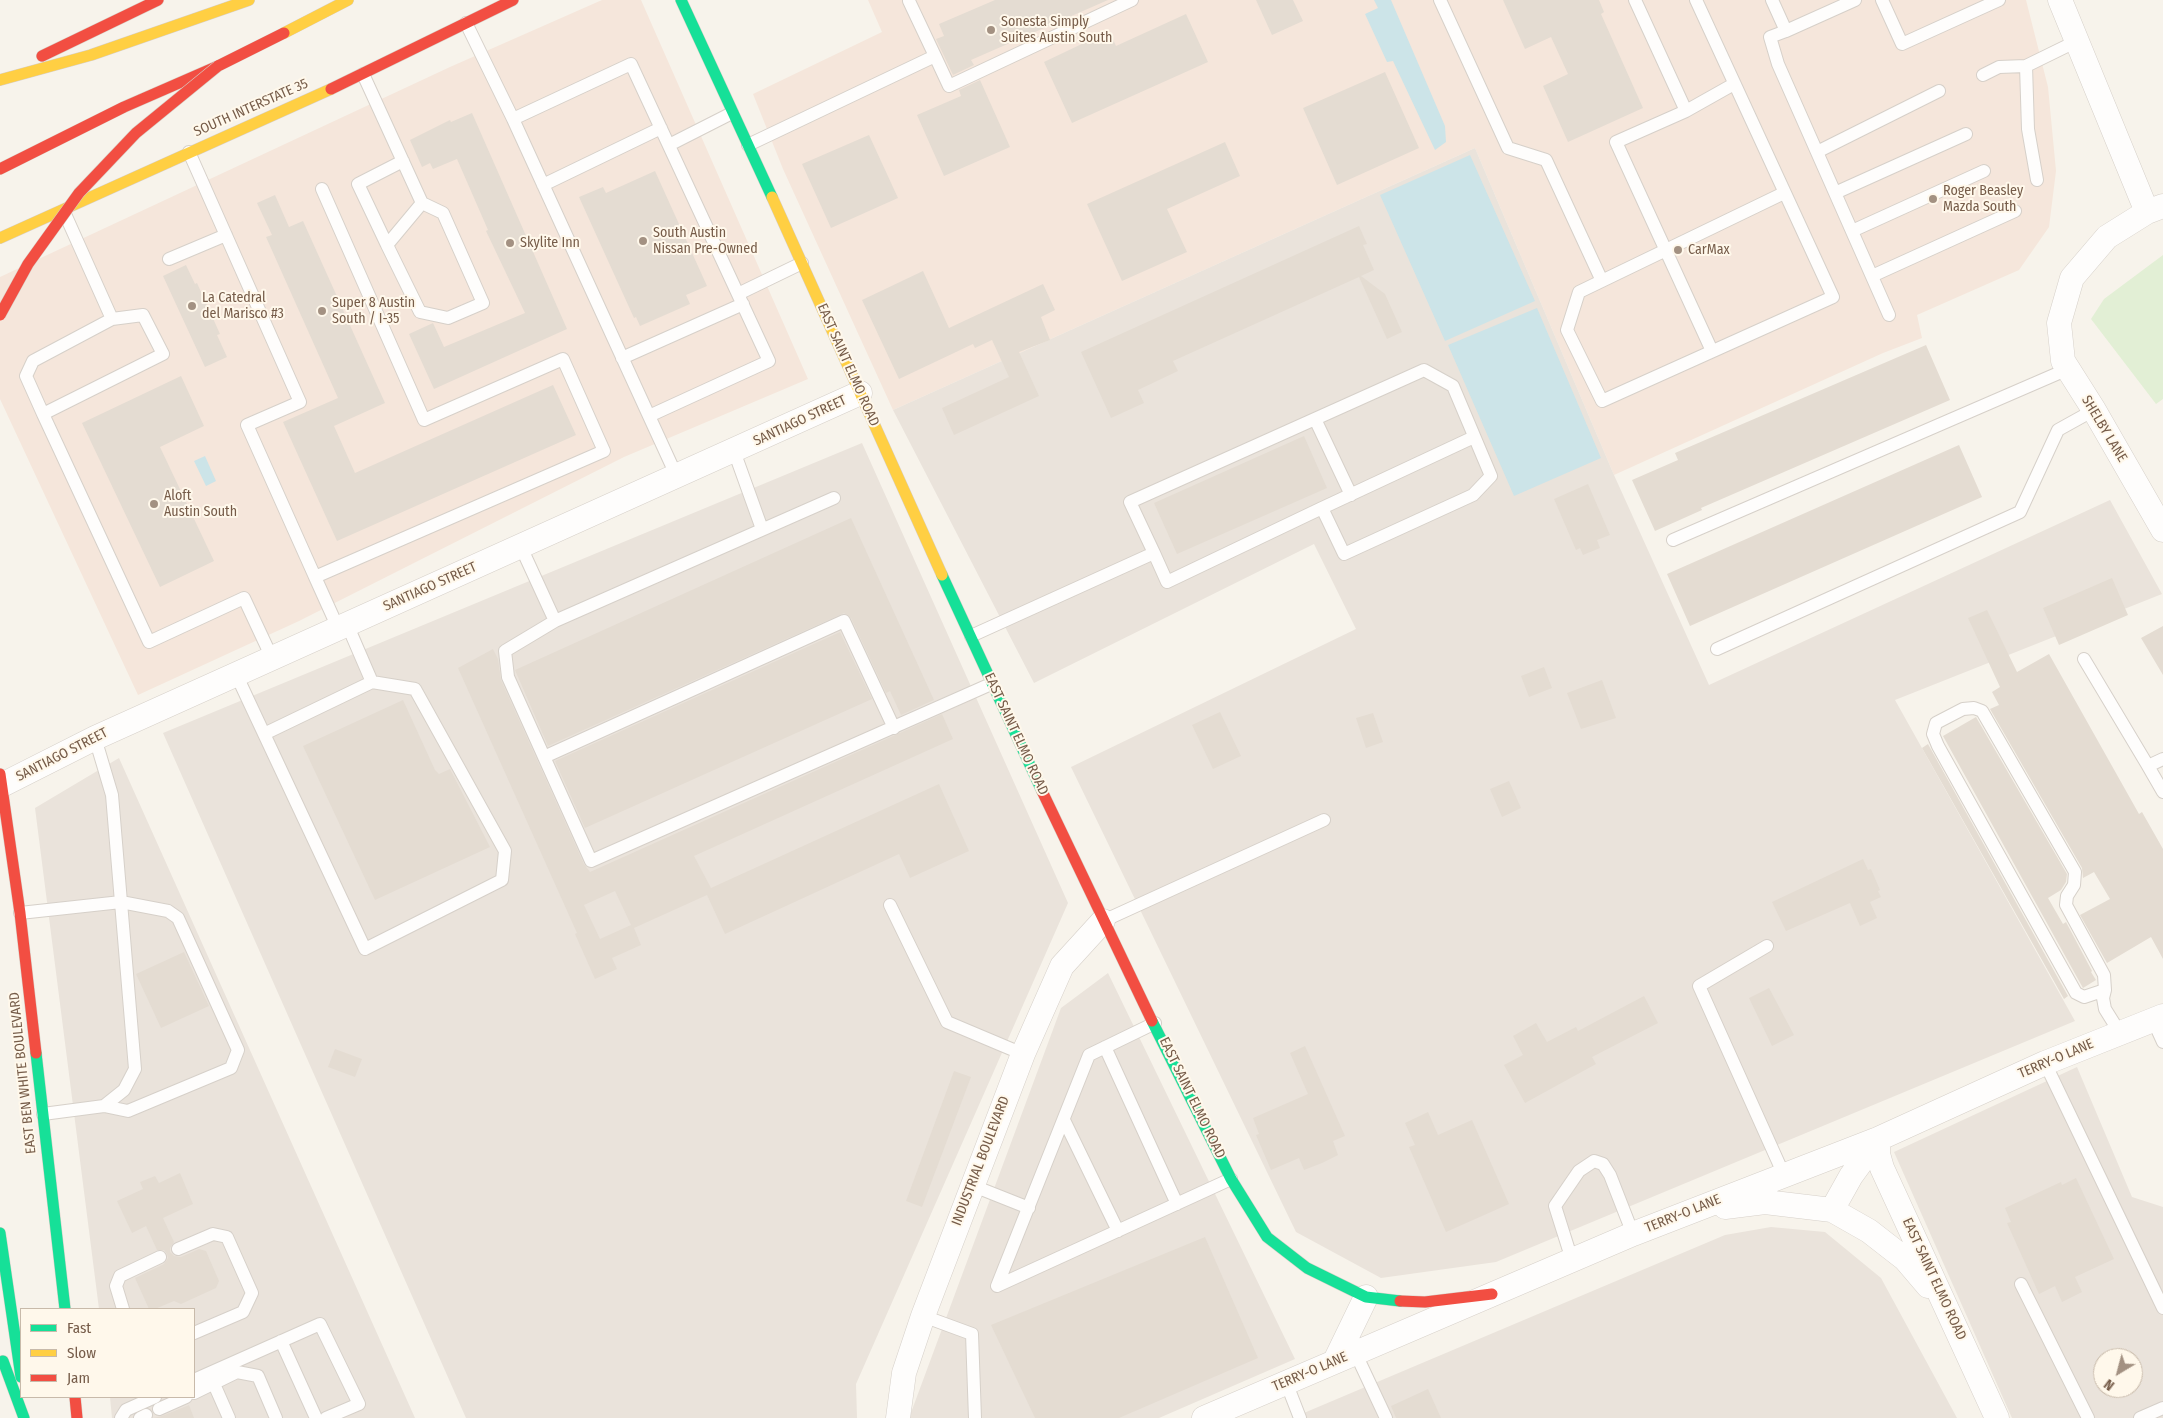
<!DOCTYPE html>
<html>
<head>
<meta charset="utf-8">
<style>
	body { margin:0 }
	#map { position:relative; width:2163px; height:1418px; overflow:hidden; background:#f7f3eb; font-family:"Fira Sans Condensed",sans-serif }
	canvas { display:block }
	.legend { position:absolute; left:20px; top:1308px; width:175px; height:90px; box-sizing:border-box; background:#fff8eb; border:1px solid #c8baaa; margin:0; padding:6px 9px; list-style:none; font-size:15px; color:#765c49 }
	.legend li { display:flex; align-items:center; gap:10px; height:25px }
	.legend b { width:25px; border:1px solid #c8baaa }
	.north { position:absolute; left:2093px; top:1348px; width:50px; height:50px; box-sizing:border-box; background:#fff8eb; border:1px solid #c8baaa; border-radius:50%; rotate:217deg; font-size:14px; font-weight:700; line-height:20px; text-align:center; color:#765c49 }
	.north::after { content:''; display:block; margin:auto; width:18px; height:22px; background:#a39182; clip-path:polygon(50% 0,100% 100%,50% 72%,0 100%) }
</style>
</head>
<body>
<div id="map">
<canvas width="2163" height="1418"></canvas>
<ul class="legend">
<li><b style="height:6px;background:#16e098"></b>Fast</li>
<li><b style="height:6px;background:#ffcf43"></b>Slow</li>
<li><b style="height:6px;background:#f24e42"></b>Jam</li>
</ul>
<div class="north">N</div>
</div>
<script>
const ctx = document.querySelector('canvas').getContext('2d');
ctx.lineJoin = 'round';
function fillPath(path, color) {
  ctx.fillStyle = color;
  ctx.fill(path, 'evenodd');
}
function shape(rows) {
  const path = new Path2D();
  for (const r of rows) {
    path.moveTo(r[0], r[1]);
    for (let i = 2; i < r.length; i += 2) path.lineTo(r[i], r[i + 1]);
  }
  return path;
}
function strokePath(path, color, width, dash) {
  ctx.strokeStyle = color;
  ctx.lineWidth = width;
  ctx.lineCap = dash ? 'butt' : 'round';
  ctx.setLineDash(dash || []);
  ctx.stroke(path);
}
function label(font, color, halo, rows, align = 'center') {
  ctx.font = font + ' "Fira Sans Condensed",sans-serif';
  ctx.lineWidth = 4;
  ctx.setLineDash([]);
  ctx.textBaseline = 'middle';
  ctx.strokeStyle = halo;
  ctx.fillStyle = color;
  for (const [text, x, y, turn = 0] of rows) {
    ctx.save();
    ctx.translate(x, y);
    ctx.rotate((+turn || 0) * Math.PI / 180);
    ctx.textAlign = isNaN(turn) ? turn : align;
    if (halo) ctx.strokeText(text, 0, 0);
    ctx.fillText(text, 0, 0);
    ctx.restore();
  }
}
fillPath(shape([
	[602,0,641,0,808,379,624,457,299,621,138,695,0,399,0,277,450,67],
	[868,0,2026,0,2048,87,2056,171,2049,227,2019,270,1917,315,1922,338,1883,353,1614,475,1475,148,893,410,783,169,753,94,882,32]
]), '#f5e6db');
fillPath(shape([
	[1475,148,1614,475,1709,685,2110,500,2162,594,1895,700,2075,1021,1496,1262,1381,1278,1296,1232,1071,767,1356,629,1314,544,1034,683,893,410],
	[862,443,1068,903,856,1384,857,1418,466,1418,163,733],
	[119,758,415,1418,112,1418,110,1397,194,1397,194,1309,99,1309,35,808],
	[1108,973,1295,1359,1159,1418,909,1418,1061,1008],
	[2077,1067,2132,1197,2163,1207,2163,1418,2012,1418,1894,1152],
	[2103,1358,2133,1358,2133,1388,2103,1388],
	[1771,1227,1825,1232,1881,1278,1957,1418,1292,1418,1725,1235]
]), '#eae3db');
fillPath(shape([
	[2163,255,2163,399,2156,404,2091,319,2104,299]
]), '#e2efd5');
fillPath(shape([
	[1374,0,1391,0,1445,126,1446,142,1435,150,1393,61,1387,62,1365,14,1378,8],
	[1470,155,1535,301,1445,341,1380,195],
	[1537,308,1601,458,1514,496,1448,345],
	[205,456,216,481,206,486,194,461]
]), '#cce4e8');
fillPath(shape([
	[995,0,1108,0,971,60,974,65,953,75,936,39,944,36,939,24],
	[1256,0,1293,0,1303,21,1272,35],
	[1503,0,1599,0,1604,12,1601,14,1643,108,1568,142,1543,86,1568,74,1551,37,1525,49],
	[1186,14,1208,62,1072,123,1044,62,1109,31,1116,46],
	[1385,72,1419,148,1337,185,1303,108],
	[980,80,1010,147,944,176,917,115,961,96,959,90],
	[472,113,567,329,434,389,409,334,433,323,444,347,525,313,486,231,488,230,457,159,433,169,430,163,422,167,410,140,450,120,451,122],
	[869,135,898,198,831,228,802,164],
	[1225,142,1240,176,1167,209,1187,252,1122,281,1087,204],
	[655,171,707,286,686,295,690,304,640,326,636,317,634,318,579,197,603,187,606,193],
	[275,195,289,227,303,221,385,403,334,426,355,473,553,385,576,435,337,541,283,422,338,398,266,237,272,235,257,203],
	[1359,226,1367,244,1363,245,1374,270,1361,276,1385,294,1402,332,1387,339,1359,277,1173,361,1178,371,1138,390,1144,403,1111,418,1081,352],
	[186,265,195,284,197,283,220,334,217,335,227,357,205,367,163,276],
	[923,271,949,328,1043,284,1055,310,1041,317,1050,340,1019,352,1039,396,954,435,942,408,1009,377,992,340,975,348,973,344,899,379,862,300],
	[1926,345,1950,400,1701,508,1702,510,1655,531,1632,480,1678,460,1675,453],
	[181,376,204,426,160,447,214,561,160,587,82,423],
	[1304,436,1327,488,1177,554,1154,503],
	[1959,445,1982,497,1690,626,1667,574],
	[1588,484,1610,535,1597,540,1600,548,1583,555,1580,548,1576,550,1554,499],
	[851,518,934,700,901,715,890,691,886,693,851,618,844,613,548,746,515,670],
	[2112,578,2128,615,2059,645,2043,608],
	[1987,610,2017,672,2049,654,2139,814,2142,812,2163,849,2163,959,2151,937,2107,963,2080,915,2110,899,2094,872,2083,878,2082,868,1990,709,1999,705,1992,692,2000,687,1968,618],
	[2163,626,2163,675,2141,638],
	[840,632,872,699,585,828,555,761],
	[493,649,498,659,501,680,584,864,590,872,942,714,953,739,694,856,711,888,939,784,969,851,910,878,899,854,725,934,707,895,634,928,641,945,612,958,617,969,595,979,575,934,577,933,458,668],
	[615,891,631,925,600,939,584,905],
	[1544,667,1552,688,1529,697,1521,676],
	[1602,680,1616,718,1581,729,1567,693],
	[403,700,435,770,439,774,450,769,490,847,375,900,303,746],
	[1220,712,1241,756,1213,769,1192,725],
	[1373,713,1383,742,1366,748,1356,718],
	[1976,717,2067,874,2066,882,2061,890,2048,898,2063,924,2066,922,2092,971,2091,972,2096,980,2083,988,1943,736],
	[1928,744,2068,996,2064,999,1922,748],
	[1509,781,1521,808,1502,817,1490,789],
	[1863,859,1868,870,1871,869,1880,890,1878,891,1881,897,1870,902,1877,918,1860,926,1850,903,1786,931,1772,902],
	[184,952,209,1006,161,1028,136,974],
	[1769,988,1794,1035,1772,1046,1749,998],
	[1644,996,1658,1023,1592,1057,1596,1064,1525,1103,1504,1065,1523,1055,1513,1036,1536,1023,1547,1042,1576,1027,1578,1031],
	[1305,1046,1345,1136,1333,1141,1338,1155,1322,1163,1304,1170,1299,1158,1271,1170,1256,1135,1259,1134,1253,1118,1308,1094,1290,1053],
	[335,1049,362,1059,355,1077,328,1067],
	[954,1071,971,1077,922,1207,906,1201],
	[1428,1112,1438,1135,1472,1120,1509,1204,1446,1232,1409,1147,1415,1145,1405,1123],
	[180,1173,193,1204,163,1218,174,1242,170,1248,170,1252,174,1256,181,1257,199,1249,206,1251,219,1281,216,1288,181,1304,174,1301,155,1309,149,1309,135,1278,164,1264,168,1258,167,1254,164,1250,157,1250,146,1226,132,1233,117,1201,143,1189,140,1182,155,1176,159,1183],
	[2076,1178,2114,1259,2075,1277,2082,1292,2062,1302,2055,1286,2039,1294,2007,1223,2011,1222,2005,1208,2061,1182,2062,1185],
	[1205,1237,1258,1358,1119,1418,1035,1418,991,1325],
	[1428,1389,1441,1418,1396,1418,1391,1406],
	[189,1405,194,1418,153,1418,162,1416]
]), '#e4dcd2');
const lane = shape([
	[1440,0,1508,148,1546,160,1602,281],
	[1635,0,1686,111,1616,142,1712,351],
	[1696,0,1833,297,1602,401,1567,330,1579,292,1784,193],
	[1772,0,1786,31,1855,0],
	[1882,0,1902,44,1999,0],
	[466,23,513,119,649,416,769,361,631,64,513,119],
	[1786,31,1770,37,1778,64,1889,315],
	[935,56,949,86,1132,0],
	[2026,66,2028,129,2037,180],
	[363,74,422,203,443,213,483,303,448,318,420,312,387,245,422,203],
	[1983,75,1999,67,2026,66,2077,41],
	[1686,111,1734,84],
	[669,145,732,113],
	[748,145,935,56,909,1],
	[189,152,300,402,247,425,315,577,604,451,563,359,424,420,322,189],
	[1817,152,1939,91],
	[543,185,661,128],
	[1835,193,1966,134],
	[65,214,112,319,33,361,26,376,43,414,163,354,143,315,112,319],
	[1852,231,1984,171],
	[387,245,358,184,403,161],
	[169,259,226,235],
	[1872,276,2015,211],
	[738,294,802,263],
	[622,358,743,304],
	[43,414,149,642,244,598,272,658],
	[649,416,677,477],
	[1315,419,1351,495],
	[734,451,762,529],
	[1322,508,1474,437],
	[1673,540,2068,369],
	[521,547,555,621,505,651,508,677,591,861,991,684],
	[315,577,338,628],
	[555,621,834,498],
	[347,624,372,682],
	[971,636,1154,553,1130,502,1424,370,1453,386,1491,476,1473,495,1344,554,1322,508,1167,582,1154,553],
	[1717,649,2020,512,2058,430,2094,410],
	[2084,659,2148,766],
	[236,674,250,704,365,949,502,880,505,851,415,689,372,682,264,734],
	[544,757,844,621,894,728],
	[2163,759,2148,766,2163,792],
	[890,905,947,1022,1023,1054],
	[20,913,121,902,168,911,178,918,238,1050,231,1068,128,1111,104,1106],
	[1103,921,1324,820],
	[1767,946,1699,986,1784,1175],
	[2105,990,2084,997,2076,993,1938,746,1933,734,1936,723,1963,709,1974,708,1982,711,2075,872,2074,885,2067,896,2066,905,2104,975,2105,990,2103,998,2105,1009,2120,1033],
	[2153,1020,2163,1042],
	[1155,1023,1089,1055,997,1286,1231,1179],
	[1105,1047,1177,1204],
	[2045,1063,2163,1308],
	[43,1114,104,1106,124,1090,135,1069,112,795,95,738],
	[1064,1120,1118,1231],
	[971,1185,1029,1208],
	[178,1249,213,1234,227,1237,252,1293,243,1312,194,1333],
	[1572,1260,1555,1206,1579,1171,1594,1161,1603,1164,1610,1175,1633,1234],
	[2021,1284,2088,1418],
	[123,1309,116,1286,120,1276,160,1257],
	[923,1316,972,1334,975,1418],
	[281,1341,316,1418],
	[1355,1352,1386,1418],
	[194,1380,320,1324,359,1404,326,1418],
	[1286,1382,1300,1418],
	[214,1384,229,1418],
	[194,1393,237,1372,258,1376,276,1418],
	[159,1409,186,1397],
	[121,1418,126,1410,155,1397],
	[140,1418,146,1415],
	[2140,1418,2163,1408]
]);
const street = shape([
	[2060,0,2147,212],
	[2163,206,2147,212,2107,237,2072,278,2059,323,2063,361,2094,410,2163,530],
	[2,785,95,738,860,393],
	[1878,1139,1878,1154,1882,1168,1997,1418],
	[1725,1207,1765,1202,1832,1210,1869,1231,1905,1259,1928,1286],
	[1832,1210,1851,1176,1878,1139],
	[1335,1361,1366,1297],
	[898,1418,904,1373,923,1316,1023,1054,1062,966,1103,921],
	[1204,1418,1633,1234,1878,1139,2045,1063,2163,1016]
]);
const fast = shape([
	[681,0,772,197],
	[942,575,1042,791],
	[1152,1021,1231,1179,1267,1237,1307,1268,1366,1297,1400,1301],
	[36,1053,65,1309],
	[0,1233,21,1377],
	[3,1361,24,1418]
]);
const slow = shape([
	[284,33,348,0],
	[0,80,91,55,249,0],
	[772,197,942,575],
	[0,238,331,89]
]);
const jam = shape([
	[42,56,158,0],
	[331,89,513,0],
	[0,169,124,107,218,66,284,33],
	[0,774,20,913,36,1053],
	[1042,791,1152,1021],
	[1400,1301,1425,1302,1492,1294],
	[75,1397,77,1418]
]);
strokePath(lane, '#d6d0c9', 14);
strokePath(street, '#d6d0c9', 25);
strokePath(fast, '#d7cfc7', 12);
strokePath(slow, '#d7cfc7', 12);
strokePath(jam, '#d7cfc7', 12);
strokePath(lane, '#fefdfc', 12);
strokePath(street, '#fefdfc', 24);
strokePath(fast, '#16e098', 11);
strokePath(slow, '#ffcf43', 11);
strokePath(jam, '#f24e42', 11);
const jamBridge = shape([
	[0,315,28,264,79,193,136,133,218,66]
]);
strokePath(jamBridge, '#d6cec6', 12, []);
strokePath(jamBridge, '#f24e42', 11);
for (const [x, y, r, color] of [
	[991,30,5,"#a39182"],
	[1933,199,5,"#a39182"],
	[643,241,5,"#a39182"],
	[510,243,5,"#a39182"],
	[1678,250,5,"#a39182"],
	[192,306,5,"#a39182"],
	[322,311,5,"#a39182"],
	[154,504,5,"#a39182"]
]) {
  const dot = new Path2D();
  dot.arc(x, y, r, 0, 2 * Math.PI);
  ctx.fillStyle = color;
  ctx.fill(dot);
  strokePath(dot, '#fff8eb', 2);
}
label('14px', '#765c49', '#fff8eb', [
	["Sonesta Simply",1001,22],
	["Suites Austin South",1001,38],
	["Roger Beasley",1943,191],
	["Mazda South",1943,207],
	["South Austin",653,233],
	["Nissan Pre-Owned",653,249],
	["Skylite Inn",520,243],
	["CarMax",1688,250],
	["La Catedral",202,298],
	["del Marisco #3",202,314],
	["Super 8 Austin",332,303],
	["South / I-35",332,319],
	["Aloft",164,496],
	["Austin South",164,512]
], 'left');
label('14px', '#765c49', '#fff8eb', [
	["SOUTH INTERSTATE 35",251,108,-24],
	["EAST SAINT ELMO ROAD",848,365,66],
	["SANTIAGO STREET",800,421,-25],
	["SHELBY LANE",2104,429,59],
	["SANTIAGO STREET",430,587,-24],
	["EAST SAINT ELMO ROAD",1016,734,65],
	["SANTIAGO STREET",62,755,-27],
	["TERRY-O LANE",2056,1059,-23],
	["EAST BEN WHITE BOULEVARD",23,1073,-96],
	["EAST SAINT ELMO ROAD",1192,1098,64],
	["INDUSTRIAL BOULEVARD",981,1161,-69],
	["TERRY-O LANE",1683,1214,-22],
	["EAST SAINT ELMO ROAD",1934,1279,65],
	["TERRY-O LANE",1310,1372,-23]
]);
</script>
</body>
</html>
